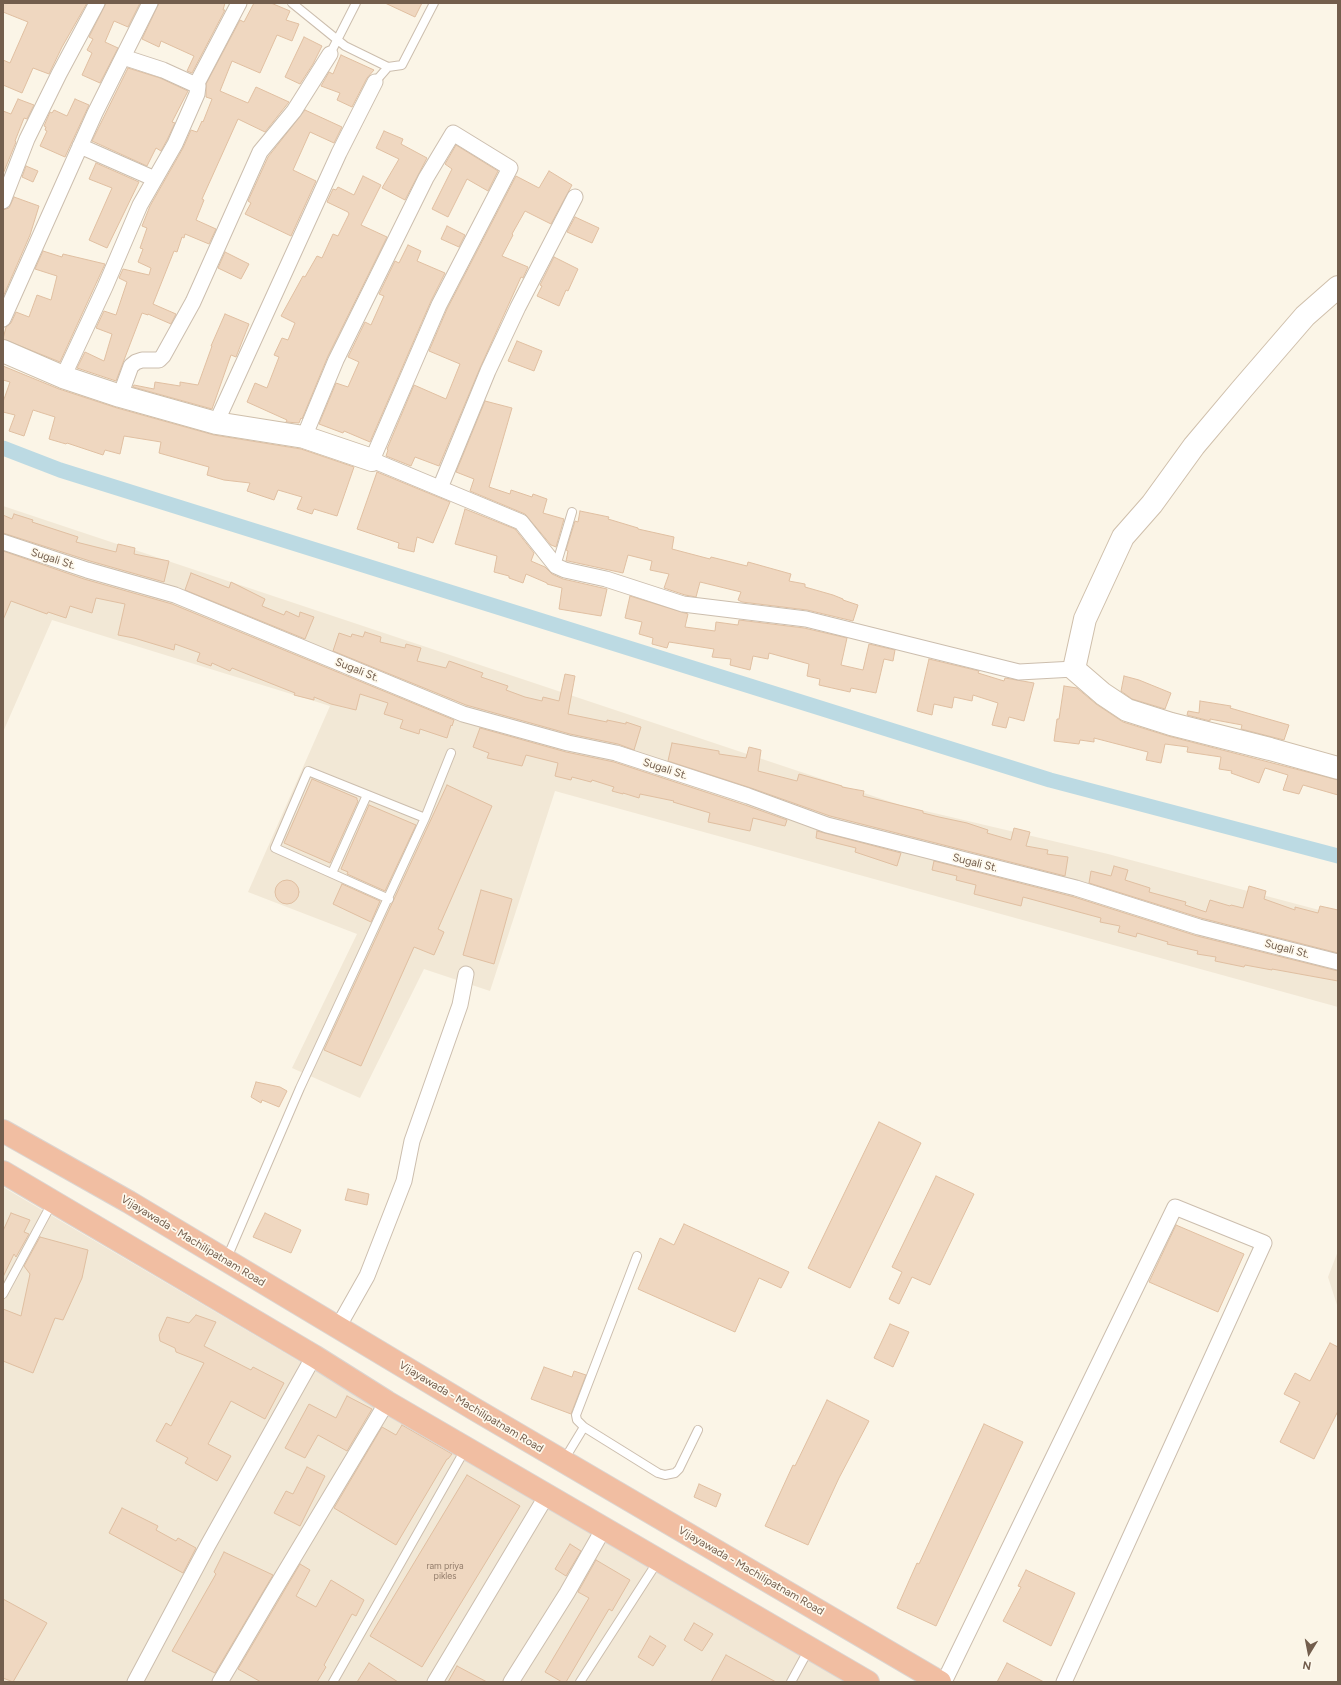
<!DOCTYPE html>
<html>
<head>
<meta charset="utf-8">
<style>
	body { margin:0 }
	#map { position:relative; width:1341px; height:1685px; overflow:hidden; background:#fbf5e7; font-family:Figtree,sans-serif }
	canvas { display:block }
	.frame { position:absolute; inset:0; border:4px solid #735e4d; pointer-events:none }
	.north { position:absolute; left:1289px; top:1633px; width:40px; height:40px; -webkit-text-stroke:3px #fef9ed; paint-order:stroke; rotate:190deg; font-size:11px; font-weight:700; line-height:16px; text-align:center; color:#735e4d }
	.north::after { content:''; display:block; margin:auto; width:14px; height:18px; background:#735e4d; clip-path:polygon(50% 0,100% 100%,50% 72%,0 100%) }
</style>
</head>
<body>
<div id="map">
<canvas width="1341" height="1685"></canvas>
<div class="frame"></div>
<div class="north">N</div>
</div>
<script>
const ctx = document.querySelector('canvas').getContext('2d');
ctx.lineJoin = 'round';
function fillPath(path, color) {
  ctx.fillStyle = color;
  ctx.fill(path, 'evenodd');
}
function shape(rows) {
  const path = new Path2D();
  for (const r of rows) {
    if (r.length === 3) {
      path.moveTo(r[0] + r[2], r[1]);
      path.arc(r[0], r[1], r[2], 0, 2 * Math.PI);
      continue;
    }
    path.moveTo(r[0], r[1]);
    for (let i = 2; i < r.length; i += 2) path.lineTo(r[i], r[i + 1]);
  }
  return path;
}
function strokePath(path, color, width, dash) {
  ctx.strokeStyle = color;
  ctx.lineWidth = width;
  ctx.lineCap = dash ? 'butt' : 'round';
  ctx.setLineDash(dash || []);
  ctx.stroke(path);
}
function label(font, color, halo, rows, align = 'center') {
  ctx.font = font + ' Figtree,sans-serif';
  ctx.lineWidth = 3.5;
  ctx.setLineDash([]);
  ctx.textBaseline = 'middle';
  ctx.strokeStyle = halo;
  ctx.fillStyle = color;
  for (const [text, x, y, turn = 0] of rows) {
    ctx.save();
    ctx.translate(x, y);
    ctx.rotate((+turn || 0) * Math.PI / 180);
    ctx.textAlign = isNaN(turn) ? turn : align;
    if (halo) ctx.strokeText(text, 0, 0);
    ctx.fillText(text, 0, 0);
    ctx.restore();
  }
}
fillPath(shape([
	[3,506,900,805,1108,854,1338,915,1338,1007,555,791,490,991,424,969,360,1098,292,1068,357,934,248,892,330,706,52,620,3,732],
	[3,1187,588,1531,847,1682,3,1682],
	[1338,1251,1338,1308,1328,1277]
]), '#f2e8d6');
strokePath(shape([
	[3,448,60,470,1050,780,1338,856]
]), '#bcdae3', 15);
const building = shape([
	[3,3,87,3,62,47,49,74,33,68,22,93,3,85,3,60,10,63,28,22,3,12,3,3],
	[106,3,140,3,128,27,114,21,105,42,118,48,100,83,82,75,92,53,87,50,93,39,89,37,106,3],
	[159,3,225,3,223,10,225,10,192,73,187,71,194,56,161,41,159,47,142,39,159,3],
	[254,3,271,3,290,11,286,20,299,24,292,41,277,35,260,73,232,61,220,91,248,103,256,87,289,102,265,132,238,119,202,199,204,200,196,220,216,229,209,244,185,234,184,238,182,237,177,252,174,251,153,304,176,314,171,324,148,314,148,315,142,313,116,381,77,368,85,352,104,361,112,334,96,328,104,311,116,315,127,282,119,278,123,269,149,275,151,268,138,262,143,249,140,248,147,228,142,226,150,206,183,148,191,130,197,132,202,121,203,122,212,99,206,97,206,84,240,20,244,22,254,3],
	[385,3,422,3,415,17,385,3],
	[304,37,322,46,313,64,300,84,285,77,304,37],
	[341,55,374,70,367,78,352,107,337,100,340,93,321,86,329,72,333,74,341,55],
	[128,68,160,78,188,91,172,122,175,123,167,140,161,151,156,148,147,166,92,141,128,68],
	[18,99,34,105,27,119,24,118,15,141,16,142,3,174,3,111,11,114,18,99],
	[75,99,89,105,65,157,40,146,47,131,45,130,46,127,44,126,50,112,52,113,54,110,67,116,75,99],
	[305,110,342,127,334,143,310,132,293,170,316,181,291,236,245,214,251,203,248,201,268,157,305,110],
	[384,131,403,139,401,144,427,158,405,200,382,188,399,159,376,148,384,131],
	[456,145,498,171,488,191,467,179,448,217,432,209,452,169,445,164,456,145],
	[96,163,139,182,107,248,89,240,112,188,89,179,96,163],
	[26,166,38,171,33,182,22,177,26,166],
	[549,171,572,185,551,224,525,211,512,234,513,235,502,256,528,267,523,278,521,277,480,368,439,466,415,457,411,466,386,456,388,450,387,449,414,385,446,399,460,364,429,351,447,309,516,176,539,188,549,171],
	[363,176,381,185,361,225,387,237,328,356,302,419,301,418,299,423,286,422,287,420,247,402,255,383,267,388,279,357,274,355,282,338,288,340,295,323,281,316,303,276,305,277,317,256,322,258,333,234,338,236,349,214,348,212,327,202,333,189,336,190,338,187,354,195,363,176],
	[14,197,39,206,30,235,3,297,3,210,9,208,14,197],
	[575,217,599,228,592,243,567,232,575,217],
	[447,226,465,235,459,247,441,239,447,226],
	[408,245,421,251,417,261,445,273,431,301,370,442,344,431,343,433,319,424,336,383,348,387,359,362,348,357,365,322,371,325,384,296,379,294,395,261,399,263,408,245],
	[43,251,62,257,63,254,105,264,60,362,3,339,6,327,11,323,16,312,29,317,37,295,51,300,57,276,35,269,43,251],
	[225,252,249,264,241,279,218,268,225,252],
	[554,257,578,269,568,291,566,290,559,306,537,296,542,286,540,285,554,257],
	[225,314,249,324,236,357,231,355,212,409,133,387,134,385,154,389,155,382,180,386,180,382,198,385,212,346,211,346,225,314],
	[517,341,542,351,534,371,508,361,517,341],
	[3,366,59,389,117,408,214,435,301,449,354,467,337,516,314,509,312,514,297,509,302,497,278,490,274,500,247,491,250,483,224,480,207,475,209,467,159,453,161,442,124,436,120,454,105,450,103,455,67,443,66,444,49,439,55,417,33,410,24,436,9,431,15,415,3,412,3,402,10,382,3,380,3,366],
	[485,401,512,408,489,487,510,494,511,490,532,497,533,494,547,499,543,513,564,519,556,547,551,545,525,514,470,491,474,479,456,472,485,401],
	[377,472,450,502,433,543,417,537,414,552,398,548,399,543,357,529,377,472],
	[465,509,515,529,534,553,531,561,545,567,552,574,563,579,607,589,601,616,559,609,562,588,547,584,547,583,526,574,523,583,509,578,509,576,494,572,497,556,455,544,465,509],
	[580,511,609,517,608,519,638,528,638,529,674,537,672,549,710,559,711,557,747,566,748,562,791,574,789,581,805,584,805,587,833,595,843,599,843,600,858,605,853,621,807,610,742,602,738,600,741,592,700,582,696,597,685,595,664,588,669,574,650,570,652,561,628,555,623,573,568,561,566,561,568,551,566,550,575,521,578,522,580,511],
	[14,514,33,520,32,522,78,537,76,542,116,552,118,544,135,548,134,554,169,561,164,582,90,561,3,533,3,515,12,519,14,514],
	[3,551,84,579,172,604,454,720,452,726,451,725,447,738,420,729,419,734,400,728,403,720,384,714,388,703,360,694,356,710,331,704,314,697,314,700,294,695,295,693,232,668,230,671,212,663,211,666,197,661,200,653,175,644,174,650,134,638,118,635,125,604,96,598,92,613,70,606,66,618,48,612,47,614,11,601,3,620,3,551],
	[191,573,229,588,231,582,265,599,262,606,284,615,286,611,299,617,300,612,314,617,305,639,185,590,191,573],
	[630,596,688,614,685,627,715,631,716,622,738,625,739,620,804,628,847,638,841,665,863,670,869,644,895,650,893,661,884,659,876,693,851,688,850,692,819,685,820,679,807,676,809,664,769,653,768,659,753,656,750,670,730,665,731,659,712,657,714,649,669,642,667,648,652,644,653,638,639,634,642,622,625,618,630,596],
	[365,632,381,637,380,642,405,648,406,644,421,648,417,661,446,668,449,661,483,673,481,677,508,686,506,690,525,697,542,701,543,697,559,701,565,674,575,676,568,714,607,722,607,720,626,724,626,722,641,727,634,750,618,744,570,734,466,705,333,651,339,633,351,637,352,634,363,637,365,632],
	[929,659,979,671,978,673,1004,681,1005,678,1034,683,1024,721,1009,717,1006,728,992,725,998,703,973,695,972,701,954,697,952,708,934,704,932,715,917,711,929,659],
	[1124,676,1139,680,1171,693,1165,709,1132,699,1121,691,1124,676],
	[1064,686,1077,688,1096,704,1123,722,1168,736,1338,780,1338,795,1303,785,1299,794,1283,790,1288,775,1265,768,1259,783,1231,773,1232,771,1219,769,1221,757,1187,752,1188,747,1165,744,1161,763,1146,760,1148,752,1094,738,1094,742,1080,740,1079,744,1054,741,1057,719,1059,719,1064,686],
	[1200,701,1231,706,1230,708,1289,725,1284,740,1241,729,1242,725,1210,719,1210,721,1187,715,1188,711,1199,713,1200,701],
	[480,728,566,752,614,762,745,805,787,820,785,826,753,818,750,831,708,822,710,813,673,802,674,801,640,794,639,798,623,793,623,794,612,791,614,787,592,780,591,782,572,777,571,780,555,776,558,763,526,755,522,766,487,758,489,753,473,747,480,728],
	[672,743,719,751,719,754,746,758,749,747,761,750,758,771,797,781,799,774,842,786,842,787,864,791,863,796,923,811,923,813,939,817,967,823,988,830,987,833,1011,840,1014,828,1030,832,1026,846,1048,850,1047,854,1068,857,1065,876,830,816,751,788,668,761,672,743],
	[312,779,357,798,357,800,358,801,330,863,284,843,312,779],
	[447,785,492,806,438,929,444,932,434,955,414,947,361,1066,324,1050,447,785],
	[369,805,416,825,385,891,347,874,348,872,341,869,369,805],
	[817,831,901,853,897,866,855,852,856,848,816,838,817,831],
	[934,861,1074,897,1197,936,1338,971,1338,981,1272,969,1272,970,1245,965,1244,967,1215,961,1216,957,1197,954,1198,951,1167,944,1168,942,1137,933,1136,937,1118,932,1120,926,1100,922,1101,918,1023,897,1021,906,974,894,976,885,956,880,957,876,932,870,934,861],
	[1114,866,1128,870,1125,880,1150,888,1149,892,1186,902,1185,905,1206,912,1210,900,1230,906,1231,905,1243,908,1249,886,1266,891,1264,899,1295,910,1295,907,1318,913,1320,906,1338,910,1338,953,1201,918,1089,883,1091,871,1111,876,1114,866],
	[287,892,12],
	[342,884,380,901,371,922,333,904,342,884],
	[481,890,512,899,494,964,463,955,481,890],
	[256,1082,280,1087,287,1091,279,1107,262,1100,261,1103,251,1097,256,1082],
	[879,1122,921,1143,850,1288,808,1268,879,1122],
	[936,1176,974,1194,930,1285,912,1277,899,1304,889,1299,902,1272,892,1267,936,1176],
	[348,1189,369,1194,367,1205,345,1200,348,1189],
	[11,1213,30,1220,24,1232,29,1234,16,1257,14,1254,3,1277,3,1231,11,1213],
	[265,1213,301,1230,291,1253,253,1237,265,1213],
	[684,1224,789,1272,781,1288,759,1278,735,1332,638,1289,660,1238,674,1245,684,1224],
	[1176,1225,1244,1254,1218,1312,1149,1282,1176,1225],
	[40,1237,88,1250,82,1278,63,1320,55,1318,33,1373,3,1361,3,1309,21,1316,30,1274,24,1266,40,1237],
	[196,1315,216,1322,204,1346,251,1370,253,1367,284,1383,265,1419,231,1401,208,1444,231,1456,217,1481,185,1463,188,1458,156,1441,166,1423,171,1426,204,1363,176,1352,175,1348,160,1341,159,1335,167,1317,189,1323,196,1315],
	[890,1324,909,1332,893,1367,874,1358,890,1324],
	[1330,1343,1338,1347,1338,1411,1314,1459,1280,1442,1300,1402,1284,1394,1295,1373,1310,1381,1330,1343],
	[544,1367,572,1377,574,1371,586,1375,571,1414,531,1399,544,1367],
	[347,1396,372,1409,347,1451,318,1435,305,1458,285,1448,309,1404,336,1418,347,1396],
	[827,1400,869,1421,839,1478,808,1545,765,1526,793,1465,795,1466,827,1400],
	[984,1424,1023,1442,936,1626,897,1608,917,1563,919,1564,984,1424],
	[402,1425,452,1454,448,1459,447,1459,396,1545,334,1508,382,1427,396,1435,402,1425],
	[307,1467,325,1476,300,1526,274,1513,286,1491,293,1494,307,1467],
	[467,1475,520,1506,422,1667,370,1636,467,1475],
	[699,1484,721,1494,716,1507,694,1497,699,1484],
	[122,1508,158,1526,156,1530,176,1541,178,1538,196,1548,183,1573,109,1533,122,1508],
	[570,1544,581,1551,566,1576,555,1569,570,1544],
	[224,1552,273,1575,215,1673,172,1651,216,1574,214,1572,224,1552],
	[596,1560,630,1580,612,1611,609,1609,566,1682,562,1682,545,1672,589,1598,578,1592,596,1560],
	[300,1564,310,1570,296,1596,316,1607,331,1580,364,1600,356,1616,352,1614,324,1665,326,1667,317,1682,261,1682,238,1669,300,1564],
	[1026,1570,1075,1593,1051,1646,1003,1621,1021,1587,1018,1586,1026,1570],
	[3,1599,47,1623,13,1682,3,1678,3,1599],
	[694,1623,713,1634,702,1651,684,1640,694,1623],
	[650,1636,666,1646,653,1666,638,1657,650,1636],
	[726,1655,776,1682,711,1682,726,1655],
	[369,1663,398,1682,357,1682,369,1663],
	[1007,1663,1044,1682,997,1682,1007,1663],
	[457,1666,487,1682,448,1682,457,1666]
]);
fillPath(building, '#efd7c0');
strokePath(building, '#e0bfa1', 1);
const lane = shape([
	[292,3,345,46,388,67,402,65,434,3],
	[330,54,356,3],
	[375,82,388,67],
	[556,566,572,512],
	[332,873,367,795],
	[389,899,275,848,308,771,425,818],
	[637,1256,576,1415,577,1420,584,1427,658,1473,665,1475,675,1473,679,1469,698,1430],
	[227,1258,300,1088,425,818,451,753],
	[3,1294,52,1203],
	[564,1460,584,1427],
	[333,1682,466,1448],
	[580,1682,658,1561],
	[791,1682,809,1649]
]);
const street = shape([
	[196,85,239,3],
	[80,146,155,179],
	[3,201,27,139,59,74,97,3],
	[3,319,95,113,150,3],
	[63,377,105,287,140,205,175,144,197,94,198,86,196,85,163,70,123,57],
	[120,396,131,366,136,362,142,360,159,360,163,356,193,302,260,152,294,111,330,54],
	[216,423,339,153,375,82],
	[304,437,336,360,426,178,453,133,510,168,439,305,372,460,521,522,556,566,565,570,606,579,683,604,806,619,1019,672,1074,669],
	[440,488,488,371,518,307,575,197],
	[3,542,87,570,175,595,463,714,568,743,616,753,748,796,827,825,1076,888,1199,927,1338,962],
	[341,1329,341,1322,367,1276,404,1181,412,1141,460,1005,466,974],
	[135,1682,208,1545,314,1356],
	[220,1682,270,1597,387,1402],
	[435,1682,547,1495],
	[511,1682,567,1593,604,1528],
	[944,1682,1175,1207,1264,1243,1064,1682]
]);
const secondary = shape([
	[1338,287,1305,316,1242,389,1194,446,1152,504,1123,537,1085,619,1074,669,1103,694,1127,710,1171,724,1270,749,1338,768],
	[3,351,63,377,120,396,216,423,304,437,372,460]
]);
const highway = shape([
	[3,1131,129,1202,476,1410,940,1682],
	[3,1172,314,1356,387,1402,868,1682]
]);
strokePath(lane, '#ccbeae', 10);
strokePath(street, '#ccbeae', 17);
strokePath(secondary, '#cfbfab', 24);
strokePath(highway, '#dbd5d1', 24);
strokePath(lane, '#fff', 8);
strokePath(street, '#fff', 15);
strokePath(secondary, '#fff', 22);
strokePath(highway, '#f1bea2', 22);
label('9px', '#927c6a', null, [
	["ram priya",445,1566],
	["pikles",445,1576]
]);
label('11px', '#735e4d', '#fef9ed', [
	["Sugali St.",53,559,18],
	["Sugali St.",357,670,22],
	["Sugali St.",665,769,18],
	["Sugali St.",975,863,14],
	["Sugali St.",1287,949,15],
	["Vijayawada - Machilipatnam Road",193,1241,31],
	["Vijayawada - Machilipatnam Road",471,1407,31],
	["Vijayawada - Machilipatnam Road",751,1571,30]
]);
</script>
</body>
</html>
